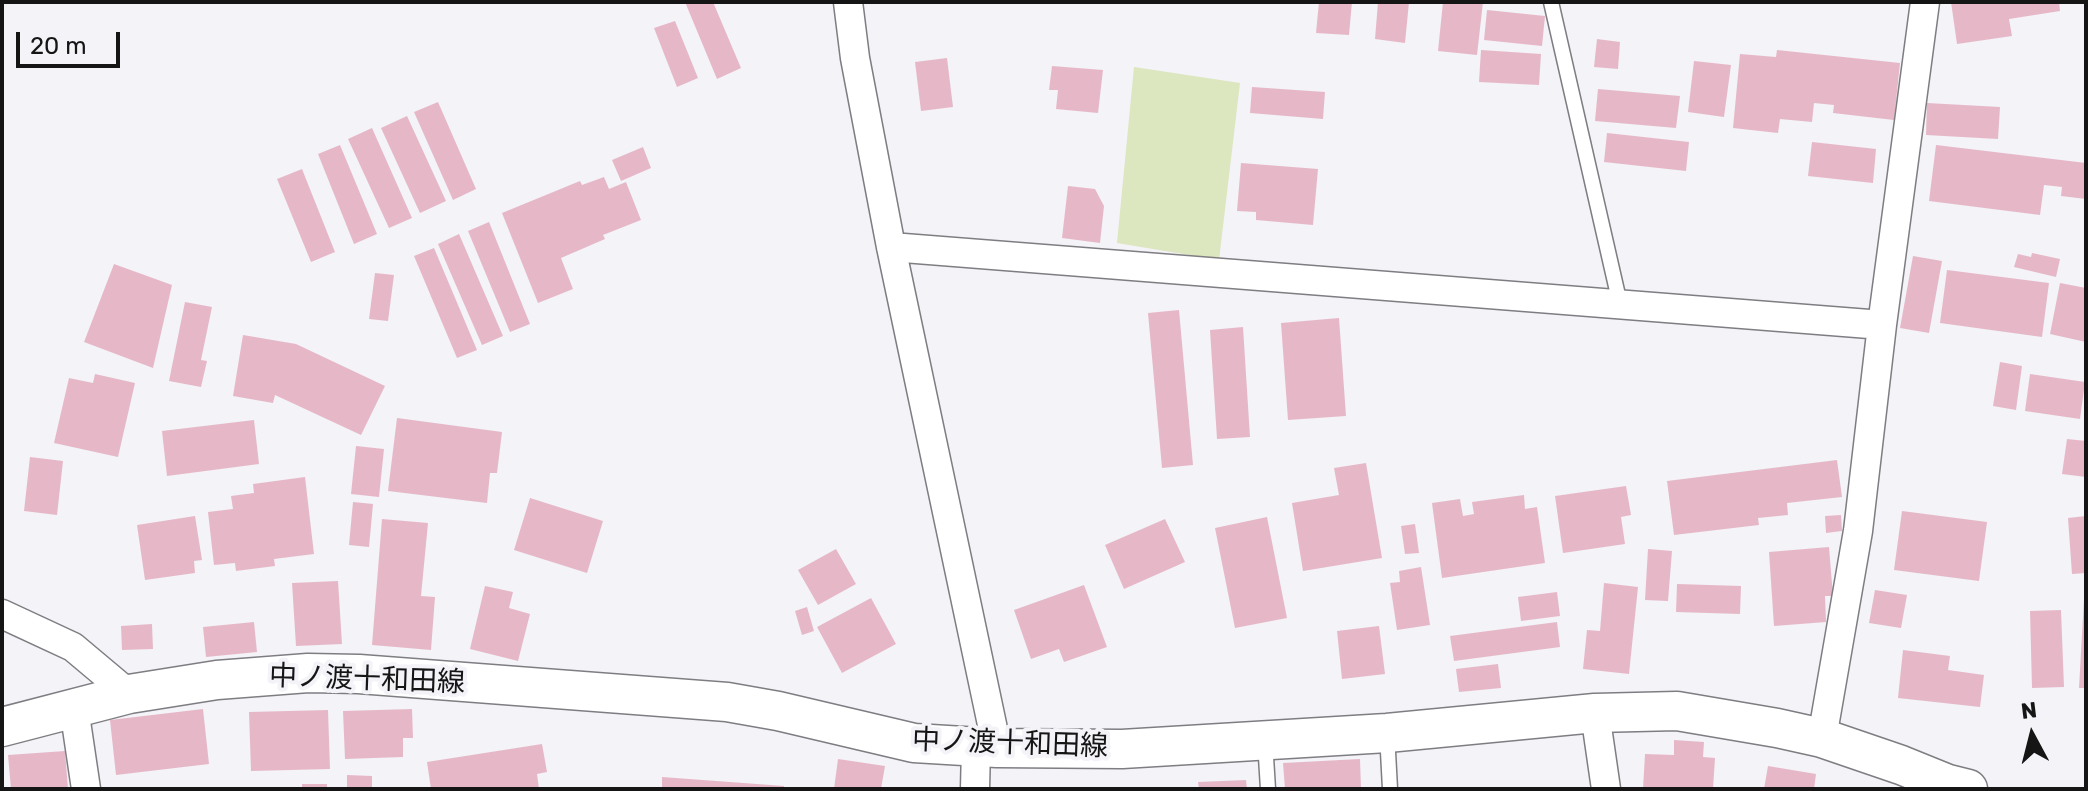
<!DOCTYPE html>
<html>
<head>
<meta charset="utf-8">
<style>
	body { margin:0 }
	#map { position:relative; width:2088px; height:791px; overflow:hidden; background:#f3f3f8; font-family:Rubik,sans-serif }
	canvas { display:block }
	.frame { position:absolute; inset:0; border:4px solid #151516; pointer-events:none }
	.north { position:absolute; left:1992px; top:695px; width:80px; height:80px; -webkit-text-stroke:6px #f3f3f8; paint-order:stroke; rotate:353deg; font-size:22px; font-weight:700; line-height:32px; text-align:center; color:#151516 }
	.north::after { content:''; display:block; margin:auto; width:28px; height:36px; background:#151516; clip-path:polygon(50% 0,100% 100%,50% 72%,0 100%) }
	.scale { position:absolute; left:16px; top:32px; width:104px; height:36px; box-sizing:border-box; border:4px solid #151516; border-top:0; padding-left:10px; font-size:24px; line-height:28px; white-space:nowrap; color:#151516; -webkit-text-stroke:6px #f3f3f8; paint-order:stroke }
</style>
</head>
<body>
<div id="map">
<canvas width="2088" height="791"></canvas>
<div class="frame"></div>
<div class="north">N</div>
<div class="scale">20 m</div>
</div>
<script>
const ctx = document.querySelector('canvas').getContext('2d');
ctx.lineJoin = 'round';
function fillPath(path, color) {
  ctx.fillStyle = color;
  ctx.fill(path, 'evenodd');
}
function shape(rows) {
  const path = new Path2D();
  for (const r of rows) {
    path.moveTo(r[0], r[1]);
    for (let i = 2; i < r.length; i += 2) path.lineTo(r[i], r[i + 1]);
  }
  return path;
}
function strokePath(path, color, width, dash) {
  ctx.strokeStyle = color;
  ctx.lineWidth = width;
  ctx.lineCap = dash ? 'butt' : 'round';
  ctx.setLineDash(dash || []);
  ctx.stroke(path);
}
function label(font, color, halo, rows, align = 'center') {
  ctx.font = font + ' Rubik,"Noto Sans JP",sans-serif';
  ctx.lineWidth = 8;
  ctx.setLineDash([]);
  ctx.textBaseline = 'middle';
  ctx.strokeStyle = halo;
  ctx.fillStyle = color;
  for (const [text, x, y, turn = 0] of rows) {
    ctx.save();
    ctx.translate(x, y);
    ctx.rotate((+turn || 0) * Math.PI / 180);
    ctx.textAlign = isNaN(turn) ? turn : align;
    if (halo) ctx.strokeText(text, 0, 0);
    ctx.fillText(text, 0, 0);
    ctx.restore();
  }
}
fillPath(shape([
	[1134,67,1240,83,1219,260,1117,243]
]), '#dce6bf');
fillPath(shape([
	[685,2,713,2,741,68,717,79],
	[1319,2,1352,2,1349,35,1316,33],
	[1378,2,1409,2,1405,43,1375,39],
	[1443,2,1483,2,1477,55,1438,51],
	[1951,2,2059,2,2060,11,2009,19,2012,36,1957,44],
	[1487,10,1545,16,1542,46,1484,40],
	[675,21,698,78,677,87,654,28],
	[1597,39,1620,42,1618,69,1594,67],
	[1481,50,1541,54,1539,85,1479,82],
	[1777,50,1900,63,1894,120,1833,113,1834,105,1814,103,1812,122,1780,119,1778,133,1733,128,1740,54,1776,57],
	[947,58,953,107,921,111,915,62],
	[1694,61,1731,65,1724,117,1688,112],
	[1052,66,1103,70,1098,113,1056,109,1058,90,1049,90],
	[1252,87,1325,92,1323,119,1250,113],
	[1598,89,1680,96,1676,128,1595,121],
	[438,102,476,189,453,200,414,112],
	[1927,103,2000,107,1998,139,1926,135],
	[407,116,446,201,420,213,381,128],
	[372,128,412,218,389,228,348,139],
	[1607,133,1689,142,1686,171,1604,162],
	[1812,142,1876,149,1873,183,1808,176],
	[340,145,377,234,354,244,318,154],
	[1936,145,2086,163,2086,199,2061,196,2062,187,2044,185,2040,215,1929,201],
	[643,147,651,168,621,181,612,160],
	[1241,163,1318,169,1313,225,1256,220,1256,212,1237,211],
	[302,169,335,252,311,262,277,179],
	[604,177,609,189,626,182,641,220,603,235,605,239,561,258,573,289,538,303,502,213,580,181,582,185],
	[1068,186,1095,189,1104,206,1100,243,1062,238],
	[489,222,530,324,510,332,468,231],
	[459,234,503,336,482,345,438,244],
	[434,248,477,350,457,358,414,256],
	[2032,253,2060,259,2056,277,2014,267,2018,254,2031,257],
	[1913,256,1942,261,1929,333,1900,328],
	[114,264,172,285,153,368,84,342],
	[1947,270,2049,283,2042,337,1940,323],
	[375,273,394,275,388,321,369,319],
	[2060,283,2086,288,2086,342,2050,334],
	[185,302,212,307,201,360,207,361,201,387,169,381],
	[1179,310,1193,465,1162,468,1148,313],
	[1339,318,1346,416,1288,420,1281,323],
	[1243,327,1250,437,1217,439,1210,330],
	[243,335,296,344,385,386,361,435,275,395,273,403,233,396],
	[2000,362,2022,366,2016,410,1993,406],
	[95,374,135,383,118,457,54,443,69,378,93,383],
	[2030,374,2085,382,2080,419,2025,411],
	[397,418,502,432,497,473,490,473,487,503,388,491],
	[254,420,259,464,167,476,162,431],
	[2067,439,2086,441,2086,477,2062,474],
	[356,446,384,449,379,497,351,494],
	[30,457,63,461,57,515,24,511],
	[1837,460,1842,497,1787,503,1788,515,1758,518,1759,525,1674,535,1667,481],
	[1366,463,1382,558,1303,571,1292,503,1339,495,1334,468],
	[305,477,314,554,274,559,275,566,236,571,235,563,214,565,208,512,233,509,231,496,254,493,253,484],
	[1626,486,1631,515,1621,517,1625,544,1563,553,1555,496],
	[1524,495,1525,509,1537,507,1545,563,1442,578,1432,503,1460,499,1463,516,1474,514,1472,502],
	[530,498,603,521,587,573,514,550],
	[353,502,373,504,369,547,349,545],
	[1902,511,1987,522,1979,581,1894,570],
	[1841,515,1842,531,1826,533,1825,516],
	[195,516,202,560,194,561,195,573,145,580,137,525],
	[2086,516,2086,573,2072,574,2068,518],
	[1267,517,1287,618,1235,628,1215,528],
	[382,519,428,523,421,596,435,597,431,650,372,645],
	[1165,519,1185,562,1124,589,1105,545],
	[1415,524,1419,553,1405,554,1401,526],
	[1829,547,1833,596,1825,596,1826,622,1774,626,1769,552],
	[836,549,856,584,818,605,798,570],
	[1648,549,1672,551,1668,601,1645,600],
	[1421,567,1430,625,1397,630,1390,583,1400,582,1399,571],
	[338,581,342,644,296,646,292,583],
	[1604,583,1638,587,1629,674,1583,669,1587,630,1600,631],
	[1677,584,1741,586,1740,614,1676,612],
	[1084,585,1107,647,1064,662,1059,649,1031,659,1014,610],
	[485,586,513,592,509,608,530,614,518,661,470,649],
	[1875,590,1907,595,1901,628,1869,623],
	[1557,592,1560,616,1521,621,1518,597],
	[871,598,896,644,842,673,817,627],
	[2084,599,2086,599,2086,688,2079,688],
	[807,607,814,631,802,635,795,611],
	[2061,610,2064,687,2032,688,2030,611],
	[254,622,257,652,206,657,203,627],
	[1557,622,1560,647,1454,661,1450,636],
	[152,624,153,649,122,650,121,626],
	[1379,626,1385,674,1342,679,1337,631],
	[1903,650,1950,656,1948,670,1984,675,1980,707,1898,698],
	[1498,664,1501,688,1459,692,1456,669],
	[203,709,209,764,116,775,110,720],
	[412,709,413,738,403,738,403,757,345,759,343,711],
	[328,710,330,769,251,771,249,712],
	[1674,740,1704,742,1703,757,1715,758,1713,789,1643,789,1645,754,1674,755],
	[542,744,547,772,537,774,539,789,431,789,427,762],
	[65,751,68,789,11,789,8,755],
	[838,759,885,766,881,789,834,789],
	[1360,759,1361,789,1285,789,1283,763],
	[1768,766,1816,774,1814,789,1764,789],
	[347,775,372,776,372,789,347,789],
	[662,777,784,786,784,789,662,789],
	[1246,780,1247,789,1199,789,1198,782],
	[302,784,327,784,327,789,302,789]
]), '#e6b8c7');
const lane = shape([
	[1551,2,1620,304],
	[1387,733,1390,789],
	[1265,741,1268,789]
]);
const street = shape([
	[848,2,855,58,891,247,997,748],
	[891,247,1882,325],
	[2,614,73,647,129,694],
	[74,708,86,789],
	[1595,713,1606,789],
	[1822,738,1858,531,1882,325,1925,2],
	[975,789,976,747]
]);
const secondary = shape([
	[2,727,129,694,217,680,308,673,359,674,727,702,778,711,914,743,997,748,1122,749,1387,733,1595,713,1677,711,1777,728,1822,738,1901,765,1948,784,1968,789]
]);
strokePath(lane, '#7e7d82', 17);
strokePath(street, '#7e7d82', 31);
strokePath(secondary, '#7e7d82', 41);
strokePath(lane, '#fff', 14);
strokePath(street, '#fff', 28);
strokePath(secondary, '#fff', 38);
label('28px', '#151516', '#f3f3f8', [
	["中ノ渡十和田線",367,680,2],
	["中ノ渡十和田線",1010,744,2]
]);
</script>
</body>
</html>
